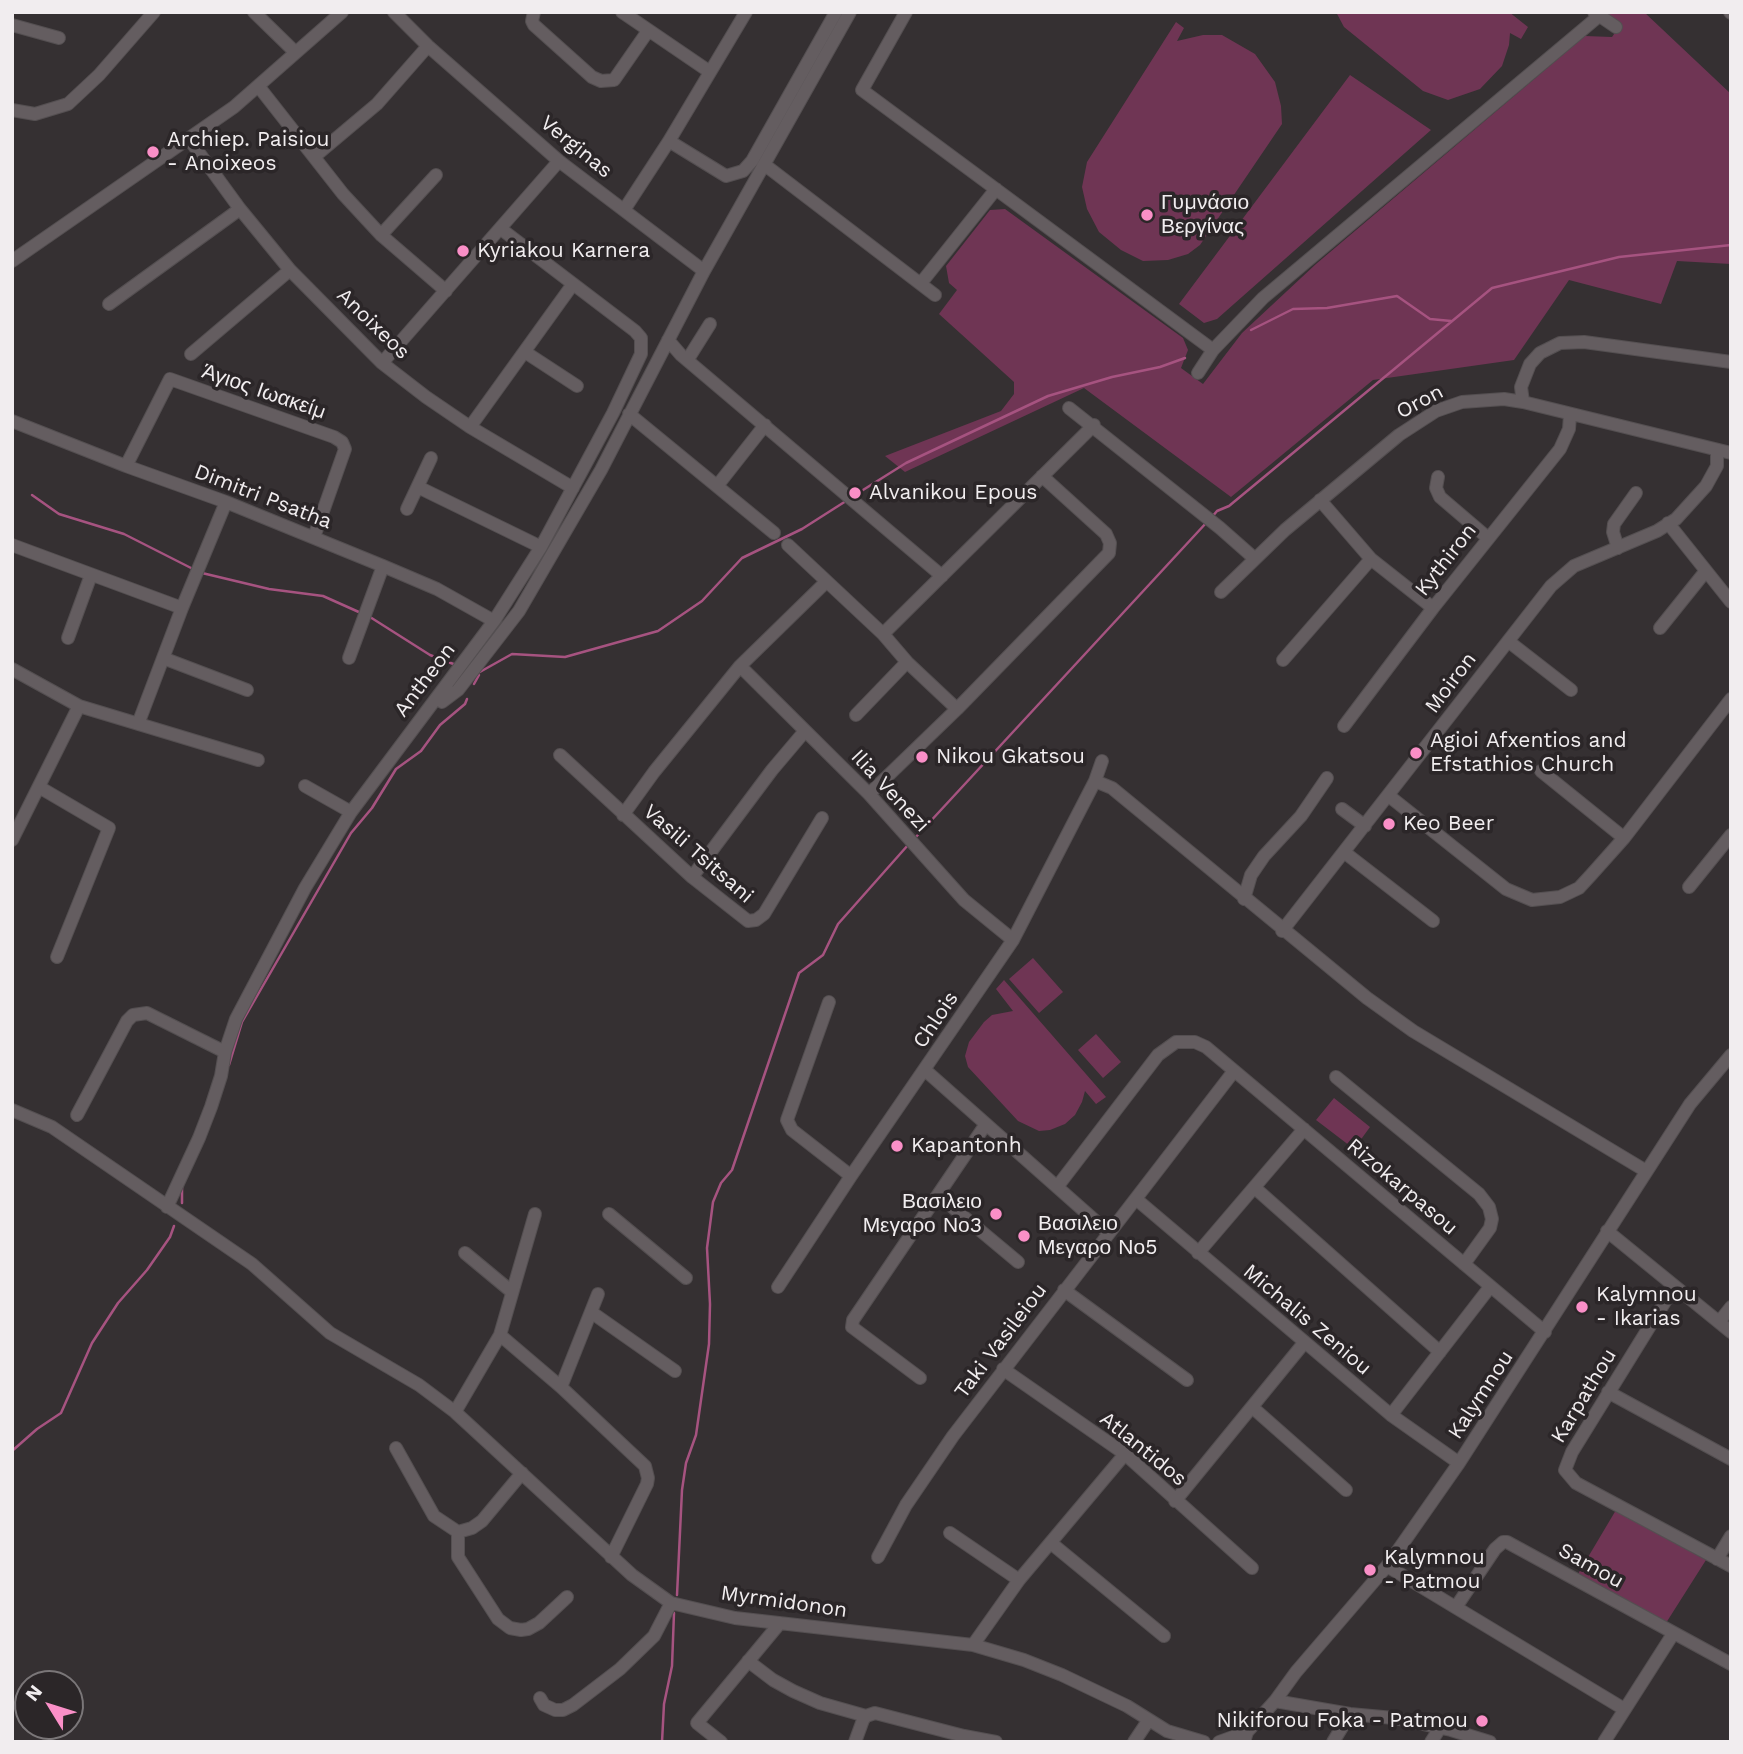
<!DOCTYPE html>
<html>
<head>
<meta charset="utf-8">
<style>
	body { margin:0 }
	#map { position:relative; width:1743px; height:1754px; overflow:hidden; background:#353032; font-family:"Work Sans",sans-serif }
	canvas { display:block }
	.frame { position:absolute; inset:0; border:14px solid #f1edef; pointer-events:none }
	.north { position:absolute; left:14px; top:1670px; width:70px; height:70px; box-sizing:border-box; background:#2b2628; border:2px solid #7a7678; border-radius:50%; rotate:308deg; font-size:19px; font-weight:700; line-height:28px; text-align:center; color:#f1edef }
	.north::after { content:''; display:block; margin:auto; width:24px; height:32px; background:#fa8fc7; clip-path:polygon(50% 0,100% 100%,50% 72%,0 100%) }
</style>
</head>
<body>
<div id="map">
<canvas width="1743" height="1754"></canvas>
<div class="frame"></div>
<div class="north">N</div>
</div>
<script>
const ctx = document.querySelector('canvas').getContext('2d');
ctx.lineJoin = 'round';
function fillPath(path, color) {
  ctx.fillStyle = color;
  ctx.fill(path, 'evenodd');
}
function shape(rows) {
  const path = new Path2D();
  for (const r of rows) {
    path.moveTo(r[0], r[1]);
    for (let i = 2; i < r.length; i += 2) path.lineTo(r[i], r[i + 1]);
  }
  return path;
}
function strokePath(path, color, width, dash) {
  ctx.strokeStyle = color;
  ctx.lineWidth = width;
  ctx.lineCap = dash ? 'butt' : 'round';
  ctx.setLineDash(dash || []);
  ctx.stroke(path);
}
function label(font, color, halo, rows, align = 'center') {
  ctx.font = font + ' "Work Sans",sans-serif';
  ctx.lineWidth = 7;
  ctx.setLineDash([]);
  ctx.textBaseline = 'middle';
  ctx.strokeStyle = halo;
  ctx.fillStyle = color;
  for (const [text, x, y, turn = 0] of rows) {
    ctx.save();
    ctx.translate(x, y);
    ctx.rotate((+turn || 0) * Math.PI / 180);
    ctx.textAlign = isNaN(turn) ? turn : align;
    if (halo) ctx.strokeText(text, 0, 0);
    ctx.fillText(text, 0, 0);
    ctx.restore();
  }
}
fillPath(shape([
	[1336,12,1509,12,1528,27,1521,39,1510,33,1509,45,1502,66,1480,89,1448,100,1423,91,1344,27],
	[1605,12,1644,12,1731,94,1731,264,1677,261,1661,304,1569,280,1514,360,1373,380,1231,497,1084,388,905,472,885,456,1001,411,1014,394,1014,382,939,314,957,290,949,283,946,266,990,210,1005,209,1183,338,1188,350,1181,368,1203,384,1242,333,1316,264,1585,36,1612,37,1621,24],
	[1176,22,1184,28,1177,41,1203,35,1222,35,1255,54,1275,82,1281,106,1282,124,1200,245,1188,254,1168,260,1143,261,1121,250,1099,232,1087,209,1082,187,1087,162],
	[1350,75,1431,130,1217,319,1204,323,1179,304],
	[1033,958,1063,992,1039,1013,1009,979],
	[1004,980,1106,1097,1096,1104,1085,1091,1082,1102,1075,1115,1065,1124,1050,1130,1039,1131,1018,1121,968,1067,965,1056,969,1042,984,1022,992,1015,1013,1011,996,989],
	[1096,1034,1121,1062,1103,1078,1078,1050],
	[1334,1098,1370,1127,1354,1149,1316,1120],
	[1616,1510,1706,1560,1666,1623,1578,1574]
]), '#6f3554');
strokePath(shape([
	[1251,330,1293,309,1327,308,1397,296,1430,319,1451,321],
	[32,495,59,514,124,534,193,569],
	[855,495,906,463,1048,396,1112,377,1160,367,1185,358],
	[1212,517,1217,511,1229,506,1492,288,1619,257,1731,245],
	[202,573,269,589,323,596,361,613],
	[370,617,430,655,456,665],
	[478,673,512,654,565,657,658,631,702,601,742,558,802,529,846,501],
	[474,684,479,675],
	[915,838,1207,522],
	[229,1065,242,1022,351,833,372,808,396,769,421,751,440,725,465,704,467,699],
	[182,1185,182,1203],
	[12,1451,37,1429,61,1413,92,1343,118,1303,147,1270,170,1237,174,1226],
	[677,1595,682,1490,686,1463,696,1435,709,1344,710,1304,707,1248,713,1202,721,1183,732,1170,799,973,823,955,838,924,908,845],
	[662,1742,664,1704,672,1666,674,1613]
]), '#a65380', 2.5);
const minor = shape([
	[254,12,295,52],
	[394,12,428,46,559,161,704,271],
	[534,12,532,21,534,25,592,77,601,81,614,80,648,31],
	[622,12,710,72],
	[906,12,862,90,1213,350],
	[1594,12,1616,27],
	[1730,12,1731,13],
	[12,25,59,38],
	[259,87,343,194,381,235,446,291],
	[12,110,35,114,68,104,99,75,154,12],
	[189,139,240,209,290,270,382,363,426,397,470,427,573,488],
	[669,141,726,176,743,171,752,161,836,12],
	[314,157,377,104,428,46],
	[765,165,935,295],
	[624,210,669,141,746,12],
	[381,235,436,175],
	[12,261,234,107,342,12],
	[921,283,996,189],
	[109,304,240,209],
	[668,340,681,355,942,576],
	[525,352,577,386],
	[191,354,290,270],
	[688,359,710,324],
	[382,363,559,161],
	[1198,373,1213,350,1263,298,1599,16],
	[1523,402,1521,387,1530,364,1540,353,1560,343,1584,342,1731,362],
	[1069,408,1220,528,1254,558],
	[629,414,774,533],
	[12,421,126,466,226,502,383,566,437,589,494,621],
	[470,427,573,284],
	[126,466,170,379,334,437,342,442,345,449,314,537],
	[1438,477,1436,488,1440,497,1488,538],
	[717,486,765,425],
	[418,487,541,547],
	[1320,500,1371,559,1433,608],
	[407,509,431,458],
	[1668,523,1731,602],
	[12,545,182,608],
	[788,545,883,634,907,662,957,709],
	[1618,548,1613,532,1614,524,1636,493],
	[1221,592,1285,530,1399,435,1436,411,1462,402,1504,399,1523,402,1731,453],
	[1660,628,1705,572],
	[883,634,1094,425],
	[68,638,91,575],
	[1508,641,1571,690],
	[163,658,247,690],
	[349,658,383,566],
	[1283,660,1371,559],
	[740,666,869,794,964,900,1013,940],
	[12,669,79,706,258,760],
	[442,702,458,690,519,611,601,470,704,271,850,12],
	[856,715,907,662],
	[138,724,182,608,226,502],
	[1344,726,1433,608,1560,449,1569,429,1570,415],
	[560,755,692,877,748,921,756,920,764,914,822,818],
	[1541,771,1624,838],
	[1095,781,1112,788,1367,998,1413,1031,1646,1171],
	[305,786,351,812],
	[39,787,109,828,57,957],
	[869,794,957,709,1109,553,1110,543,1106,534,1042,476],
	[1389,796,1506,889,1532,900,1560,897,1579,888,1591,875,1624,838,1731,699],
	[1342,809,1365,826],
	[623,815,654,772,740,666,826,582],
	[12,840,79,706],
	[1344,852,1433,921],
	[692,877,772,770,805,731],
	[1689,887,1731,835],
	[1244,899,1251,875,1264,856,1301,816,1327,778],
	[1282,931,1551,586,1574,566,1657,531,1676,519,1706,486,1717,466,1717,451],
	[829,1002,787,1120,792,1130,851,1176],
	[925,1070,1109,1233],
	[1336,1077,1479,1194,1489,1207,1492,1219,1490,1228,1464,1264],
	[12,1110,52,1127,252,1264,330,1333,419,1385,455,1412,632,1575,671,1603,735,1618,973,1645,1024,1660,1062,1675,1127,1706,1167,1731,1204,1742],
	[77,1115,127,1021,133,1015,147,1013,225,1052],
	[1057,1187,1158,1055,1176,1042,1195,1042,1206,1047,1545,1332],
	[1255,1188,1440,1352],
	[939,1196,1018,1262],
	[1136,1199,1391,1415,1459,1463],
	[167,1207,199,1138,211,1107,221,1076,225,1052,236,1019,305,888,351,812,494,621,541,547,613,413,641,354,641,338,635,331,501,229],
	[609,1214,686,1278],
	[1607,1231,1731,1332],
	[465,1253,512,1292],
	[1198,1253,1304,1129],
	[778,1287,851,1176,1013,940,1095,781,1102,761],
	[1674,1287,1572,1452,1565,1470,1576,1483,1731,1566],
	[1064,1290,1187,1380],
	[591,1312,675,1371],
	[1719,1322,1731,1307],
	[500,1335,561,1387,645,1466,648,1478,647,1484,611,1557],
	[1003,1369,1125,1454,1252,1568],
	[920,1378,852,1327,853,1320,986,1124],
	[561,1387,598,1294],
	[1608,1392,1731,1459],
	[1252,1407,1346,1490],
	[455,1412,500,1335,535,1214],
	[1391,1415,1490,1287],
	[396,1448,434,1516,458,1532,458,1557,498,1619,510,1628,521,1630,528,1629,539,1623,567,1597],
	[1175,1501,1304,1343],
	[458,1532,472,1528,482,1521,522,1473],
	[950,1533,1019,1580],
	[1051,1543,1164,1636],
	[878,1557,906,1505,953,1436,1234,1071],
	[1717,1559,1731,1536],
	[1387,1566,1624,1709],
	[1456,1607,1495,1549,1503,1542,1507,1542,1731,1664],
	[973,1645,1019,1580,1125,1454],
	[748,1661,773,1680,793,1691,820,1703,866,1716],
	[540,1698,544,1705,555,1710,563,1710,573,1705,620,1669,654,1636,671,1603],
	[1275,1701,1350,1714,1394,1718,1451,1730,1490,1742],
	[721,1742,697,1723,780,1623],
	[855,1742,863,1720,866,1716,875,1713,964,1736,996,1742],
	[1134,1742,1148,1721],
	[1219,1742,1247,1732],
	[1244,1742,1247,1732,1275,1701,1296,1672,1387,1566,1459,1463,1690,1104,1731,1055],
	[1333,1742,1350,1714],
	[1431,1742,1440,1728],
	[1604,1742,1673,1634]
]);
strokePath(minor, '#544f51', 14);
strokePath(minor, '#645d60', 12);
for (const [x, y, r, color] of [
	[153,152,7,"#fa8fc7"],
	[1147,215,7,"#fa8fc7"],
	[463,251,7,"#fa8fc7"],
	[855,493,7,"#fa8fc7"],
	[1416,753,7,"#fa8fc7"],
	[922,757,7,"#fa8fc7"],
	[1389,824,7,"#fa8fc7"],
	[897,1146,7,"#fa8fc7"],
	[996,1214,7,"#fa8fc7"],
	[1024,1236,7,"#fa8fc7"],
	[1582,1307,7,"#fa8fc7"],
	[1370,1570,7,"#fa8fc7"],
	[1482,1721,7,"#fa8fc7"]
]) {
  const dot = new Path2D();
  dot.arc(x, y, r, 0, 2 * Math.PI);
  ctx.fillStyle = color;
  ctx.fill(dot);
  strokePath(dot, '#2b2628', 2.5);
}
label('21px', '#f1edef', '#2b2628', [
	["Archiep. Paisiou",167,140],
	["- Anoixeos",167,164],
	["Γυμνάσιο",1161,203],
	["Βεργίνας",1161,227],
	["Kyriakou Karnera",477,251],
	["Alvanikou Epous",869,493],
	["Agioi Afxentios and",1430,741],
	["Efstathios Church",1430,765],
	["Nikou Gkatsou",936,757],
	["Keo Beer",1403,824],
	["Kapantonh",911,1146],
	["Βασιλειο",982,1202,"right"],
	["Μεγαρο Νο3",982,1226,"right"],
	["Βασιλειο",1038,1224],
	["Μεγαρο Νο5",1038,1248],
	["Kalymnou",1596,1295],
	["- Ikarias",1596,1319],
	["Kalymnou",1384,1558],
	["- Patmou",1384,1582],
	["Nikiforou Foka - Patmou",1468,1721,"right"]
], 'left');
label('21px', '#f1edef', '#2b2628', [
	["Verginas",576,147,39],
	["Anoixeos",373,324,44],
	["Άγιος Ιωακείμ",264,392,19],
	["Oron",1420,402,-28],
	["Dimitri Psatha",263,497,21],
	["Kythiron",1446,560,-52],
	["Antheon",425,680,-53],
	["Moiron",1451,683,-53],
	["Ilia Venezi",890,791,47],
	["Vasili Tsitsani",698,854,41],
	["Chlois",936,1020,-56],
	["Rizokarpasou",1402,1187,40],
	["Michalis Zeniou",1307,1320,40],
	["Taki Vasileiou",1001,1341,-53],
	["Kalymnou",1481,1395,-57],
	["Karpathou",1584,1396,-59],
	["Atlantidos",1143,1449,39],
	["Samou",1591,1566,29],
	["Myrmidonon",784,1602,8]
]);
</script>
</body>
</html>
